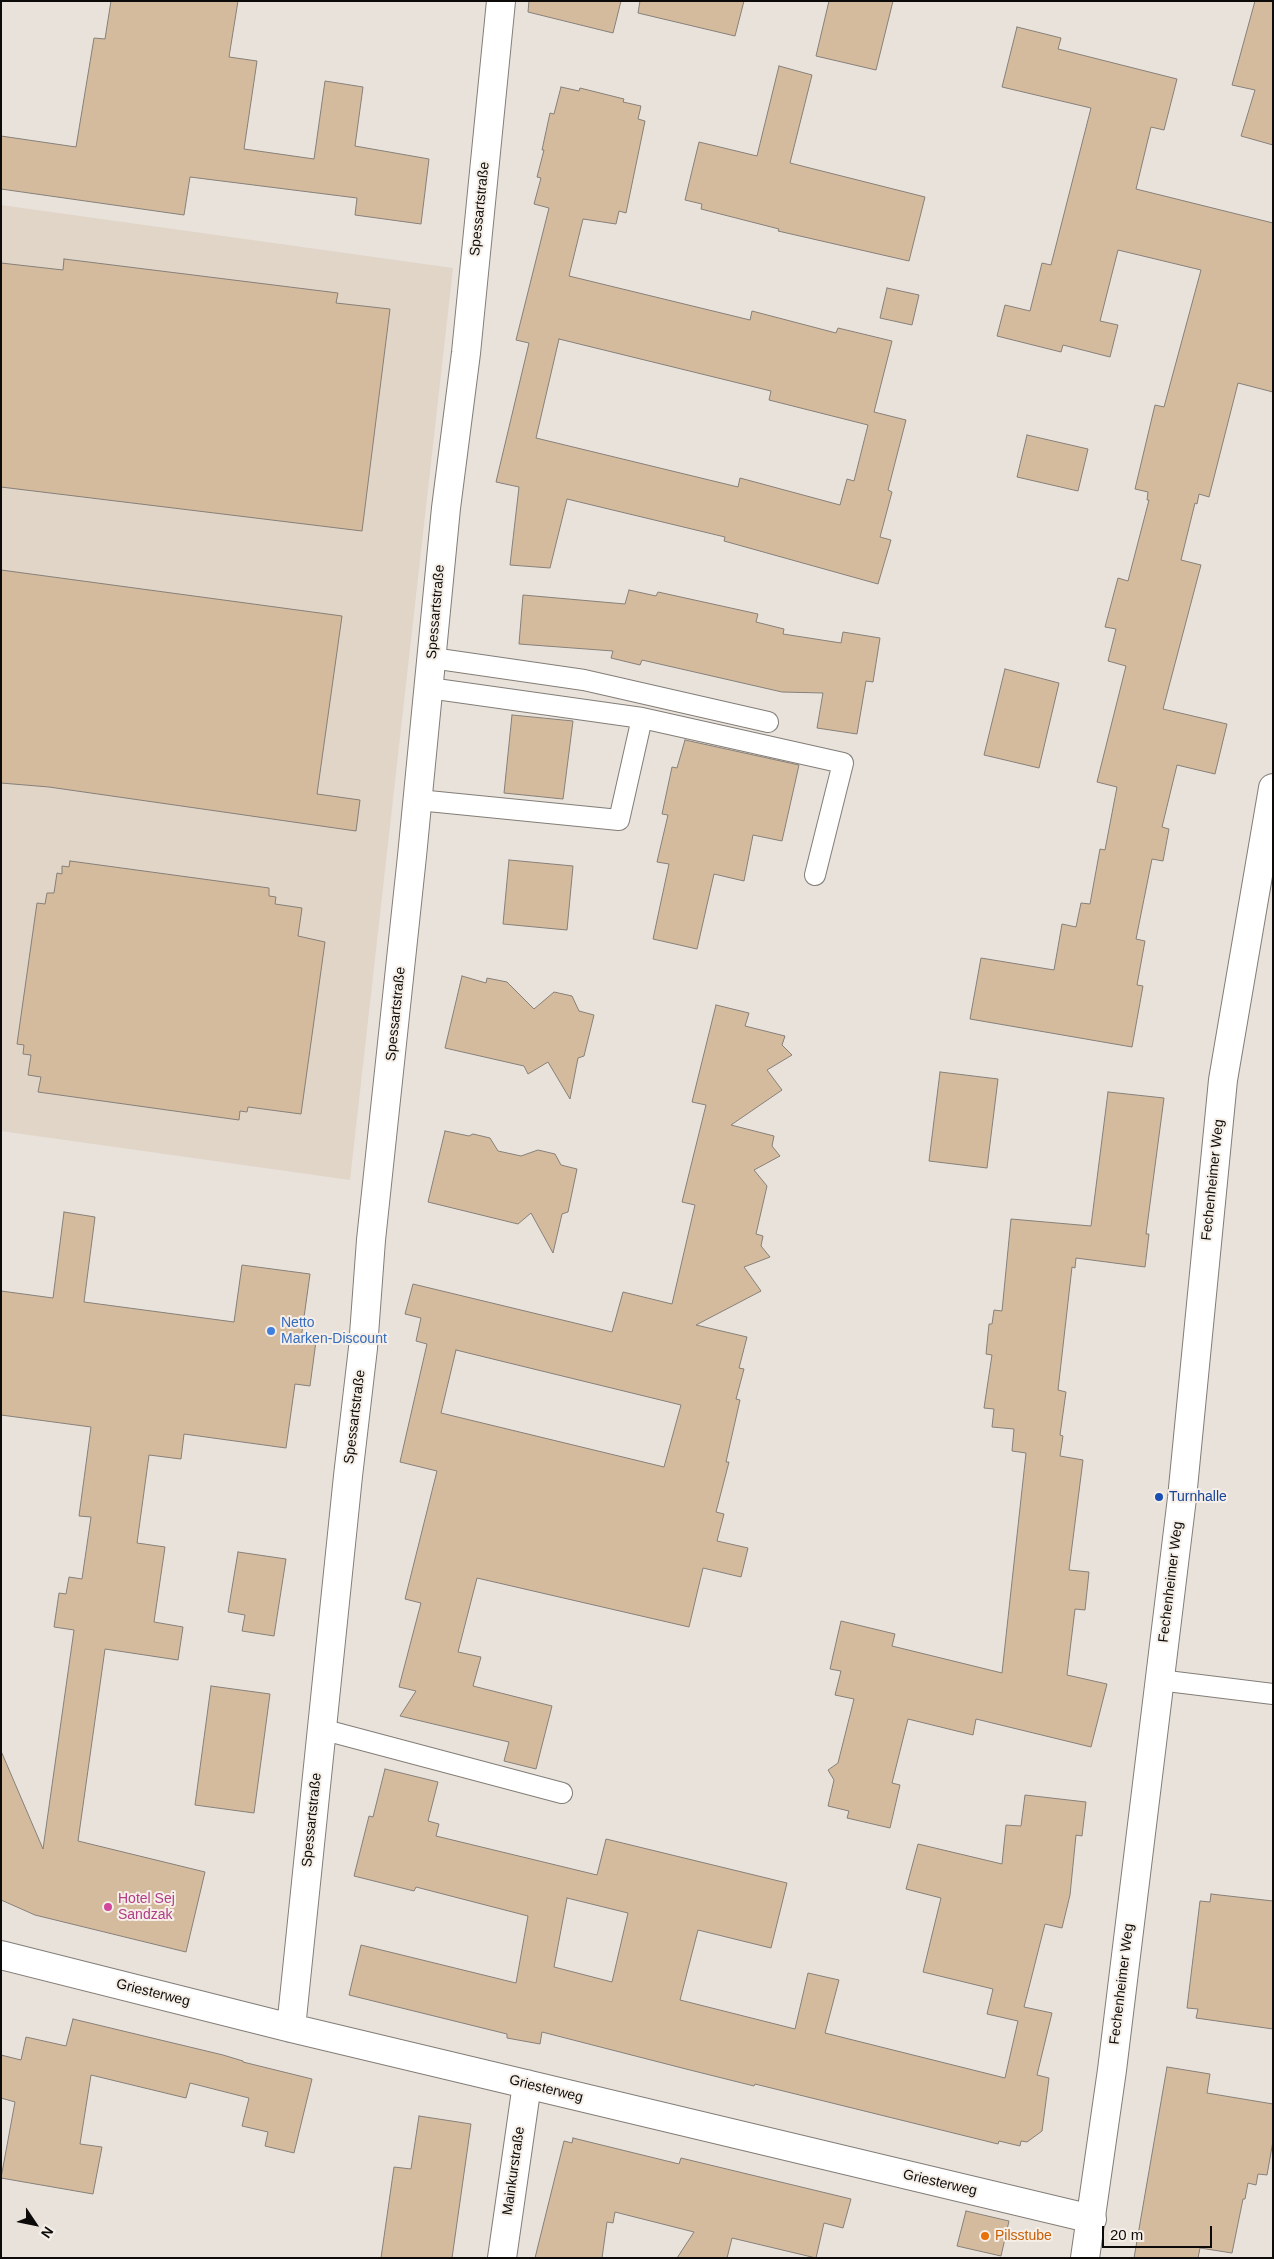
<!DOCTYPE html>
<html>
<head>
<meta charset="utf-8">
<style>
	body { margin:0 }
	#map { position:relative; width:1274px; height:2259px; overflow:hidden; background:#e8e2db; font-family:Helvetica,sans-serif }
	canvas { display:block }
	.frame { position:absolute; inset:0; border:2px solid #0d0b09; pointer-events:none }
	.north { position:absolute; left:10px; top:2199px; width:50px; height:50px; -webkit-text-stroke:4px #f6efe8; paint-order:stroke; rotate:124deg; font-size:14px; font-weight:700; line-height:20px; text-align:center; color:#0d0b09 }
	.north::after { content:''; display:block; margin:auto; width:18px; height:22px; background:#0d0b09; clip-path:polygon(50% 0,100% 100%,50% 72%,0 100%) }
	.scale { position:absolute; left:1102px; top:2226px; width:110px; height:22px; box-sizing:border-box; border:2px solid #0d0b09; border-top:0; padding-left:6px; font-size:15px; line-height:18px; white-space:nowrap; color:#0d0b09; -webkit-text-stroke:4px #f6efe8; paint-order:stroke }
</style>
</head>
<body>
<div id="map">
<canvas width="1274" height="2259"></canvas>
<div class="frame"></div>
<div class="north">N</div>
<div class="scale">20 m</div>
</div>
<script>
const ctx = document.querySelector('canvas').getContext('2d');
ctx.lineJoin = 'round';
function fillPath(path, color) {
  ctx.fillStyle = color;
  ctx.fill(path, 'evenodd');
}
function shape(rows) {
  const path = new Path2D();
  for (const r of rows) {
    path.moveTo(r[0], r[1]);
    for (let i = 2; i < r.length; i += 2) path.lineTo(r[i], r[i + 1]);
  }
  return path;
}
function strokePath(path, color, width, dash) {
  ctx.strokeStyle = color;
  ctx.lineWidth = width;
  ctx.lineCap = dash ? 'butt' : 'round';
  ctx.setLineDash(dash || []);
  ctx.stroke(path);
}
function label(font, color, halo, rows, align = 'center') {
  ctx.font = font + ' Helvetica,sans-serif';
  ctx.lineWidth = 4;
  ctx.setLineDash([]);
  ctx.textBaseline = 'middle';
  ctx.strokeStyle = halo;
  ctx.fillStyle = color;
  for (const [text, x, y, turn = 0] of rows) {
    ctx.save();
    ctx.translate(x, y);
    ctx.rotate((+turn || 0) * Math.PI / 180);
    ctx.textAlign = isNaN(turn) ? turn : align;
    if (halo) ctx.strokeText(text, 0, 0);
    ctx.fillText(text, 0, 0);
    ctx.restore();
  }
}
fillPath(shape([
	[1,205,453,268,350,1180,1,1131]
]), '#e1d5c8');
const building = shape([
	[111,1,238,1,229,57,257,61,244,149,314,159,325,81,363,87,355,146,429,159,421,224,355,215,357,198,190,177,184,215,1,189,1,136,76,147,94,38,105,39,111,1],
	[529,1,621,1,613,33,528,12,529,1],
	[640,1,744,1,735,36,638,13,640,1],
	[829,1,893,1,876,70,816,56,829,1],
	[1255,1,1273,1,1273,145,1241,136,1255,90,1232,85,1255,1],
	[1017,27,1061,38,1058,49,1177,79,1164,130,1151,127,1136,189,1273,223,1273,392,1238,383,1209,497,1199,494,1197,504,1195,503,1181,560,1201,565,1163,709,1227,724,1215,774,1177,765,1162,827,1169,829,1163,861,1152,859,1136,939,1145,941,1137,985,1143,986,1132,1047,970,1019,981,958,1054,970,1062,924,1076,927,1081,903,1090,904,1100,849,1105,850,1117,787,1097,782,1126,666,1108,661,1116,629,1105,627,1118,578,1128,581,1149,500,1147,500,1148,492,1135,489,1155,405,1164,407,1201,270,1118,250,1100,321,1118,325,1110,357,1063,345,1061,352,997,336,1005,305,1030,311,1042,263,1051,265,1091,108,1002,87,1017,27],
	[779,66,812,75,790,163,925,197,909,261,778,231,779,229,701,209,702,204,685,200,699,142,757,156,779,66],
	[561,87,579,91,580,88,624,99,623,102,641,106,638,119,645,121,626,213,619,211,616,224,583,219,569,276,750,320,752,311,836,333,838,328,892,341,874,412,906,420,888,490,892,492,880,537,891,540,878,584,724,541,725,537,567,499,550,568,510,565,519,487,496,482,529,343,516,340,549,208,534,204,541,178,537,177,544,150,542,150,550,113,554,114,561,87],
	[559,339,771,391,769,400,868,425,854,481,847,479,840,505,740,478,738,487,536,438,559,339],
	[64,259,338,293,336,303,390,309,362,531,1,487,1,263,63,270,64,259],
	[887,288,919,295,912,325,880,318,887,288],
	[1027,435,1088,449,1078,491,1017,477,1027,435],
	[1,570,342,616,317,794,360,800,356,831,49,787,1,783,1,570],
	[629,590,656,596,658,592,758,614,756,622,784,629,783,634,841,643,843,632,880,638,873,682,866,681,857,734,817,728,823,693,782,692,642,660,640,665,611,658,613,651,519,644,523,595,625,604,629,590],
	[1005,669,1059,683,1039,768,984,755,1005,669],
	[512,715,573,721,563,799,504,793,512,715],
	[685,740,799,765,782,841,753,835,744,881,714,874,697,949,653,939,669,864,657,862,668,815,662,814,672,767,677,768,685,740],
	[509,860,573,866,567,930,503,924,509,860],
	[70,861,269,888,269,896,276,897,275,904,302,908,298,936,325,942,301,1114,248,1107,247,1112,240,1111,239,1120,38,1092,41,1077,28,1075,31,1055,23,1054,24,1045,17,1044,37,903,45,904,47,893,54,893,57,873,62,874,62,866,69,867,70,861],
	[462,976,486,983,487,978,507,982,534,1009,554,992,572,996,579,1011,594,1015,584,1056,578,1058,570,1099,548,1062,528,1074,524,1066,445,1048,462,976],
	[716,1005,749,1013,745,1026,785,1036,782,1045,792,1055,767,1070,782,1090,731,1125,774,1136,772,1146,780,1156,754,1170,767,1186,756,1234,763,1236,761,1246,770,1257,744,1267,761,1291,696,1325,747,1337,739,1368,744,1369,736,1399,740,1400,726,1462,729,1462,716,1512,724,1514,717,1541,748,1548,741,1577,703,1568,689,1627,477,1578,458,1652,481,1657,473,1686,552,1706,536,1769,504,1761,509,1742,400,1716,416,1691,399,1687,421,1603,405,1599,437,1471,400,1462,427,1344,416,1341,421,1318,405,1314,413,1284,612,1332,623,1292,672,1304,695,1205,682,1202,706,1105,692,1102,716,1005],
	[456,1350,681,1405,664,1467,441,1413,456,1350],
	[940,1072,998,1079,987,1168,929,1161,940,1072],
	[1108,1092,1164,1098,1146,1234,1149,1234,1145,1267,1076,1258,1075,1268,1072,1267,1058,1390,1066,1392,1060,1435,1063,1436,1060,1456,1083,1460,1069,1570,1089,1572,1085,1610,1075,1609,1067,1675,1107,1684,1091,1747,976,1719,973,1735,908,1719,892,1783,900,1785,890,1828,847,1818,849,1811,828,1806,834,1780,828,1770,838,1763,854,1699,835,1695,841,1671,830,1669,841,1621,895,1634,892,1646,1002,1673,1026,1453,1012,1451,1014,1429,992,1427,994,1409,984,1408,992,1355,986,1354,989,1324,992,1324,994,1310,1002,1311,1011,1219,1091,1226,1108,1092],
	[445,1131,469,1136,473,1134,490,1138,498,1151,521,1156,538,1150,555,1154,561,1165,577,1169,568,1212,562,1214,553,1253,531,1213,518,1224,428,1202,445,1131],
	[64,1212,95,1217,84,1302,234,1322,242,1265,310,1274,301,1339,316,1341,310,1386,295,1384,286,1448,184,1434,181,1459,149,1455,137,1543,165,1547,154,1622,183,1627,178,1660,105,1649,78,1841,205,1872,186,1952,35,1915,1,1900,1,1751,43,1849,74,1630,54,1627,59,1593,66,1594,69,1577,82,1579,91,1517,79,1516,91,1427,1,1415,1,1291,53,1298,64,1212],
	[238,1552,286,1559,274,1636,242,1631,245,1615,228,1612,238,1552],
	[211,1686,270,1694,254,1813,195,1805,211,1686],
	[385,1769,438,1782,428,1821,439,1824,436,1836,597,1875,606,1839,787,1883,771,1948,698,1930,680,2000,795,2029,808,1973,839,1980,825,2033,1005,2078,1018,2021,987,2014,993,1989,923,1972,941,1898,906,1889,918,1844,1002,1864,1006,1825,1021,1826,1025,1795,1086,1802,1082,1836,1076,1835,1070,1895,1062,1928,1045,1924,1024,2007,1052,2013,1037,2075,1049,2078,1042,2131,1027,2142,1021,2141,1020,2146,999,2141,998,2144,755,2084,754,2086,686,2069,542,2032,540,2044,507,2038,507,2034,349,1995,361,1945,516,1983,528,1916,416,1887,414,1891,354,1876,369,1816,373,1817,385,1769],
	[567,1898,628,1913,612,1982,554,1967,567,1898],
	[1211,1894,1273,1901,1273,2029,1196,2018,1198,2009,1187,2008,1200,1901,1210,1902,1211,1894],
	[73,2019,223,2055,243,2061,243,2062,312,2079,294,2153,265,2146,268,2132,242,2126,249,2098,190,2083,186,2098,91,2075,80,2144,102,2147,93,2194,1,2178,15,2102,1,2098,1,2055,21,2060,26,2037,66,2046,73,2019],
	[1167,2067,1210,2074,1207,2093,1273,2104,1273,2141,1267,2175,1258,2174,1256,2185,1248,2183,1245,2199,1243,2199,1232,2253,1200,2248,1198,2258,1134,2258,1167,2067],
	[419,2116,471,2124,452,2258,381,2258,394,2167,411,2169,419,2116],
	[573,2138,679,2164,681,2158,851,2199,843,2228,824,2223,816,2258,732,2238,727,2258,677,2258,694,2232,615,2212,613,2223,607,2222,602,2258,535,2258,564,2141,572,2143,573,2138],
	[966,2211,1009,2221,1001,2256,957,2246,966,2211]
]);
fillPath(building, '#d5bb9e');
strokePath(building, '#868079', 1);
const service = shape([
	[432,658,584,680,768,722],
	[642,718,843,763,815,875],
	[418,800,619,820,642,718,429,688],
	[1159,1680,1273,1694],
	[321,1729,562,1793]
]);
const minor = shape([
	[1,1955,291,2028,1092,2219],
	[291,2028,348,1476,363,1348,371,1240,412,856,446,508,466,353,501,1],
	[502,2258,527,2084]
]);
const tertiary = shape([
	[1085,2258,1112,2070,1182,1498,1223,1080,1273,788]
]);
strokePath(service, '#837d77', 22);
strokePath(minor, '#837d77', 30);
strokePath(tertiary, '#837d77', 30);
strokePath(service, '#fff', 20);
strokePath(minor, '#fff', 28);
strokePath(tertiary, '#fff', 28);
for (const [x, y, r, color] of [
	[271,1331,5,"#3f7fe0"],
	[1159,1497,5,"#1a4fb4"],
	[108,1907,5,"#d1479c"],
	[985,2236,5,"#e8710a"]
]) {
  const dot = new Path2D();
  dot.arc(x, y, r, 0, 2 * Math.PI);
  ctx.fillStyle = color;
  ctx.fill(dot);
  strokePath(dot, '#f6efe8', 2);
}
label('14px', '#0d0b09', '#f6efe8', [
	["Spessartstraße",480,209,-84],
	["Spessartstraße",436,612,-85],
	["Spessartstraße",396,1014,-84],
	["Fechenheimer Weg",1213,1180,-84],
	["Spessartstraße",355,1417,-83],
	["Fechenheimer Weg",1171,1582,-83],
	["Spessartstraße",312,1820,-84],
	["Fechenheimer Weg",1122,1984,-83],
	["Griesterweg",153,1993,14],
	["Griesterweg",546,2089,14],
	["Mainkurstraße",514,2171,-82],
	["Griesterweg",940,2183,13]
]);
label('14px', '#366cbe', '#f6efe8', [
	["Netto",281,1323],
	["Marken-Discount",281,1339]
], 'left');
label('14px', '#164399', '#f6efe8', [
	["Turnhalle",1169,1497]
], 'left');
label('14px', '#b23c85', '#f6efe8', [
	["Hotel Sej",118,1899],
	["Sandzak",118,1915]
], 'left');
label('14px', '#c56008', '#f6efe8', [
	["Pilsstube",995,2236]
], 'left');
</script>
</body>
</html>
